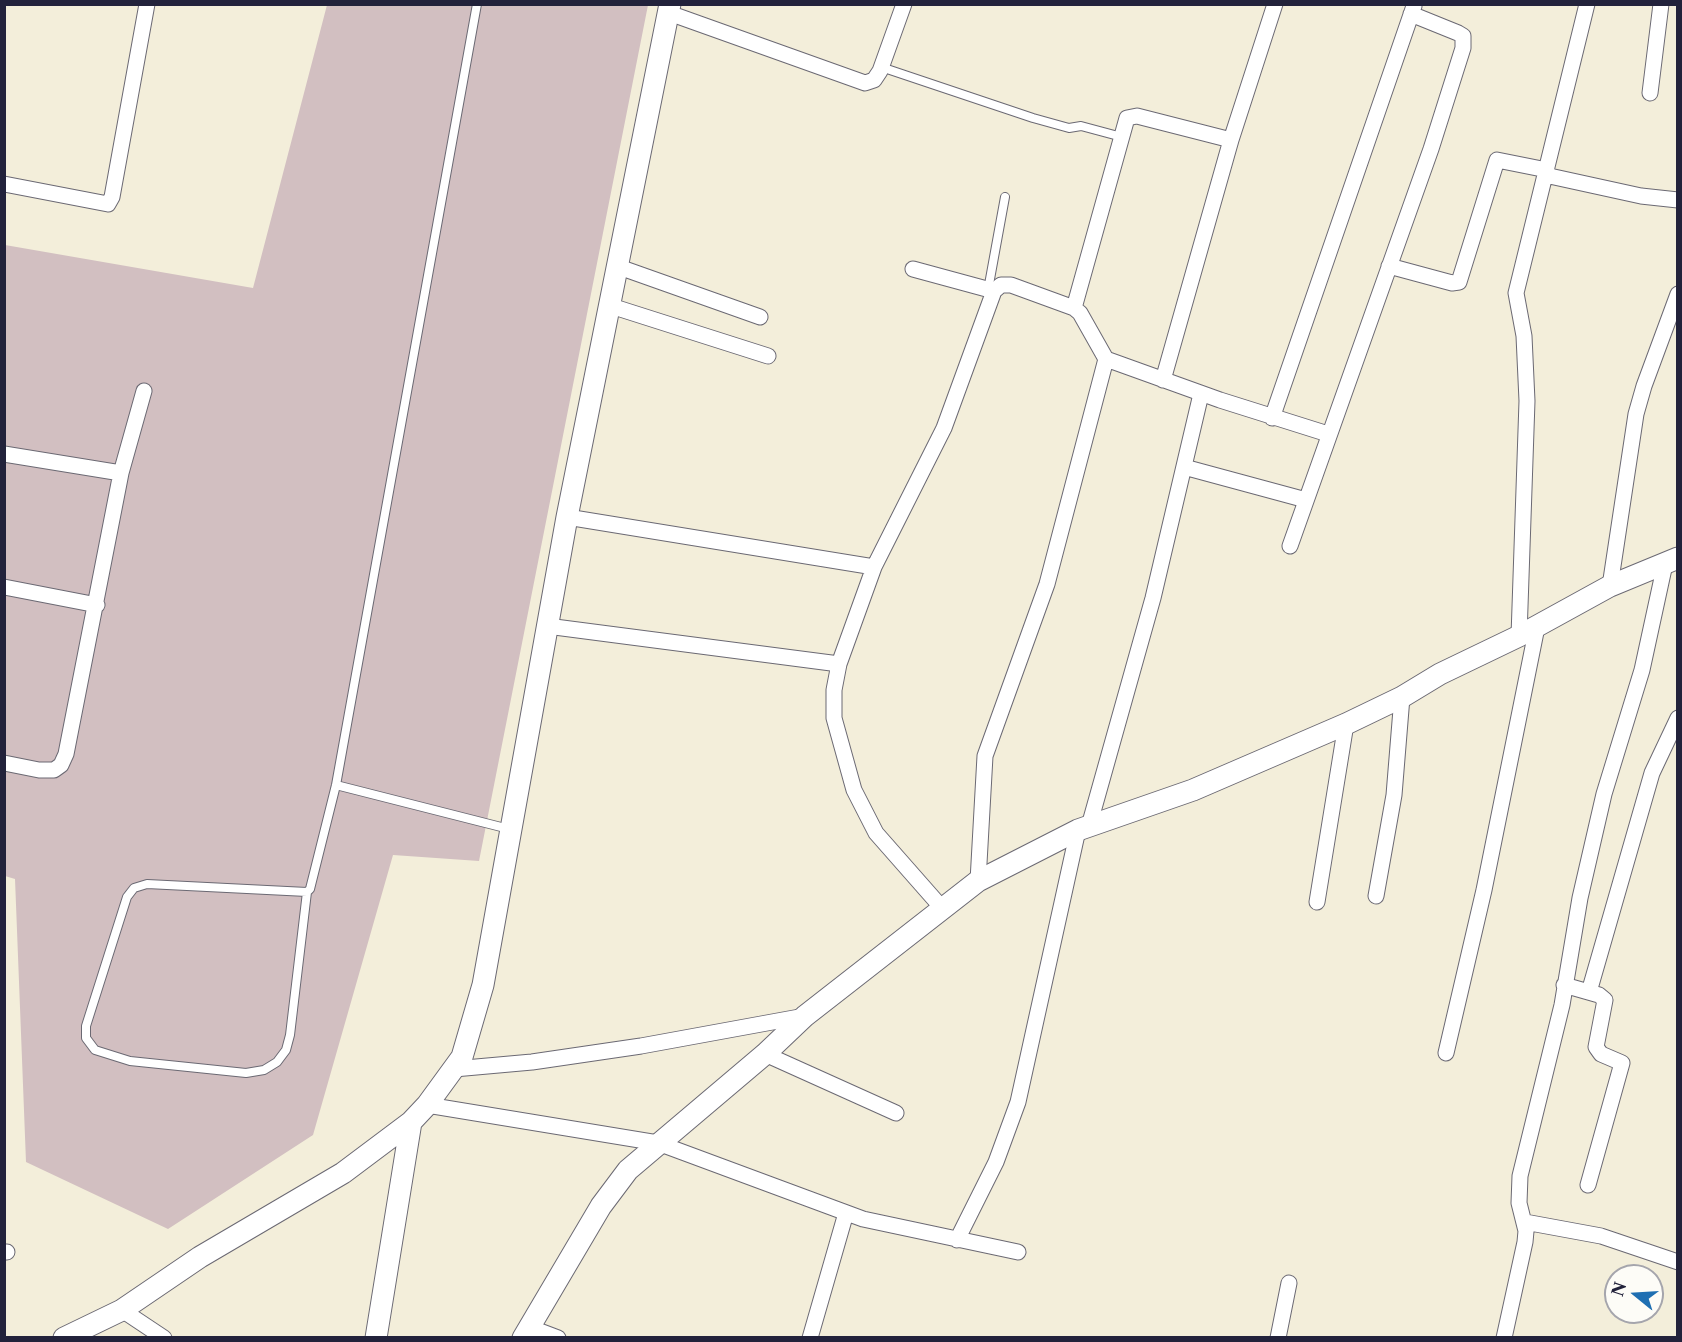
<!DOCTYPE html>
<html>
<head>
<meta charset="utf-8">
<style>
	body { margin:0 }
	#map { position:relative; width:1682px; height:1342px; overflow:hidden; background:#f3eeda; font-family:"Libre Caslon Text",serif }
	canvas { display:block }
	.frame { position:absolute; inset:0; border:6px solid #22223b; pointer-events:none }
	.north { position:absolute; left:1604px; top:1264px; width:60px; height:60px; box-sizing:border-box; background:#fdfcf7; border:2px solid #a5a5ac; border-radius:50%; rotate:288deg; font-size:16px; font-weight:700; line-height:24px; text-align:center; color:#22223b }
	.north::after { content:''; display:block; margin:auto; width:21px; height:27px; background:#1f6fb2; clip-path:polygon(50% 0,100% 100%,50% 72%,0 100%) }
</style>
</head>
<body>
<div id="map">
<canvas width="1682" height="1342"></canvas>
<div class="frame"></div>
<div class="north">N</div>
</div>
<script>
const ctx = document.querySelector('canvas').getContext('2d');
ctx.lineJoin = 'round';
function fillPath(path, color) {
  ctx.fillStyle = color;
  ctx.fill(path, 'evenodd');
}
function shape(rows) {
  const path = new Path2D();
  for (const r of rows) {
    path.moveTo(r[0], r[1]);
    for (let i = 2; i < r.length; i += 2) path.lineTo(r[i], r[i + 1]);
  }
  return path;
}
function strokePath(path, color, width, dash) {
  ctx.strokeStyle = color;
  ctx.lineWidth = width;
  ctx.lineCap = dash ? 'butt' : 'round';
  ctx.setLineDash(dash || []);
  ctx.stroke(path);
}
fillPath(shape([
	[327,5,648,5,479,861,393,855,313,1135,168,1229,26,1162,15,879,5,876,5,245,253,288]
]), '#d2bfc1');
const lane = shape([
	[881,67,1033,118,1069,128,1081,126,1122,137],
	[988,290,1005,197],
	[336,785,509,829],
	[307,892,290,1035,286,1050,277,1062,264,1070,246,1073,130,1061,95,1050,86,1038,86,1026,127,897,134,888,147,884,307,892,310,889,336,785,477,4]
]);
const street = shape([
	[669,13,865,83,874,80,880,71,904,4],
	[1650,93,1661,4],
	[1545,175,1641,196,1678,200],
	[4,184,108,204,112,197,147,4],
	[1389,266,1452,283,1459,282,1497,160,1547,170],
	[619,267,760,317],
	[913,269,994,291],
	[611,306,768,356],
	[1074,308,1127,118,1137,116,1231,140],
	[1106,359,1220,400,1328,434],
	[1163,380,1231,140,1275,4],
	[1272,418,1414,6],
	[4,454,121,473],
	[1184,467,1306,500],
	[567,517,874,567],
	[1290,546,1431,149,1463,48,1463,36,1458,33,1411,14],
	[1610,586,1636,414,1644,386,1678,294],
	[4,587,97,605],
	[547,626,839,664],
	[1519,636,1527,401,1524,336,1516,293,1587,4],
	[4,763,39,770,54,770,61,765,66,754,121,473,144,391],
	[1089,826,1153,598,1201,394],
	[1376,896,1394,795,1402,697],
	[1317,902,1346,724],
	[942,908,876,833,854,790,834,718,834,690,839,664,874,567,944,428,994,291,1001,285,1011,285,1074,308,1080,313,1106,359,1047,584,985,756,978,881],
	[1564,985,1599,995,1605,1000,1596,1047,1601,1054,1622,1063,1588,1185],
	[1589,992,1652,773,1678,718],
	[1446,1053,1484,890,1537,627],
	[765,1054,896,1113],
	[454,1069,532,1062,641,1046,805,1016],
	[427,1105,658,1143,863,1219,1018,1252],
	[1525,1222,1601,1236,1678,1262],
	[957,1240,996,1162,1018,1102,1078,830],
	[4,1252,7,1252],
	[122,1310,164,1338],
	[529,1327,558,1338],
	[810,1338,846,1213],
	[1278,1338,1289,1283],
	[1504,1338,1525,1242,1526,1231,1519,1203,1520,1176,1562,1005,1580,898,1604,794,1642,670,1665,564]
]);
const secondary = shape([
	[64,1338,122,1310,200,1257,343,1173,411,1122,427,1105,462,1057,483,985,567,517,670,4],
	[376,1338,411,1122],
	[523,1338,601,1206,628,1170,765,1054,805,1016,978,881,1078,830,1193,790,1346,724,1402,697,1440,674,1519,636,1610,586,1678,558]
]);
strokePath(lane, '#6b6973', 10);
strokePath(street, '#6b6973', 17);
strokePath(secondary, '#6b6973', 23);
strokePath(lane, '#fff', 8);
strokePath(street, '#fff', 15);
strokePath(secondary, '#fff', 21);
</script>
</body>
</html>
